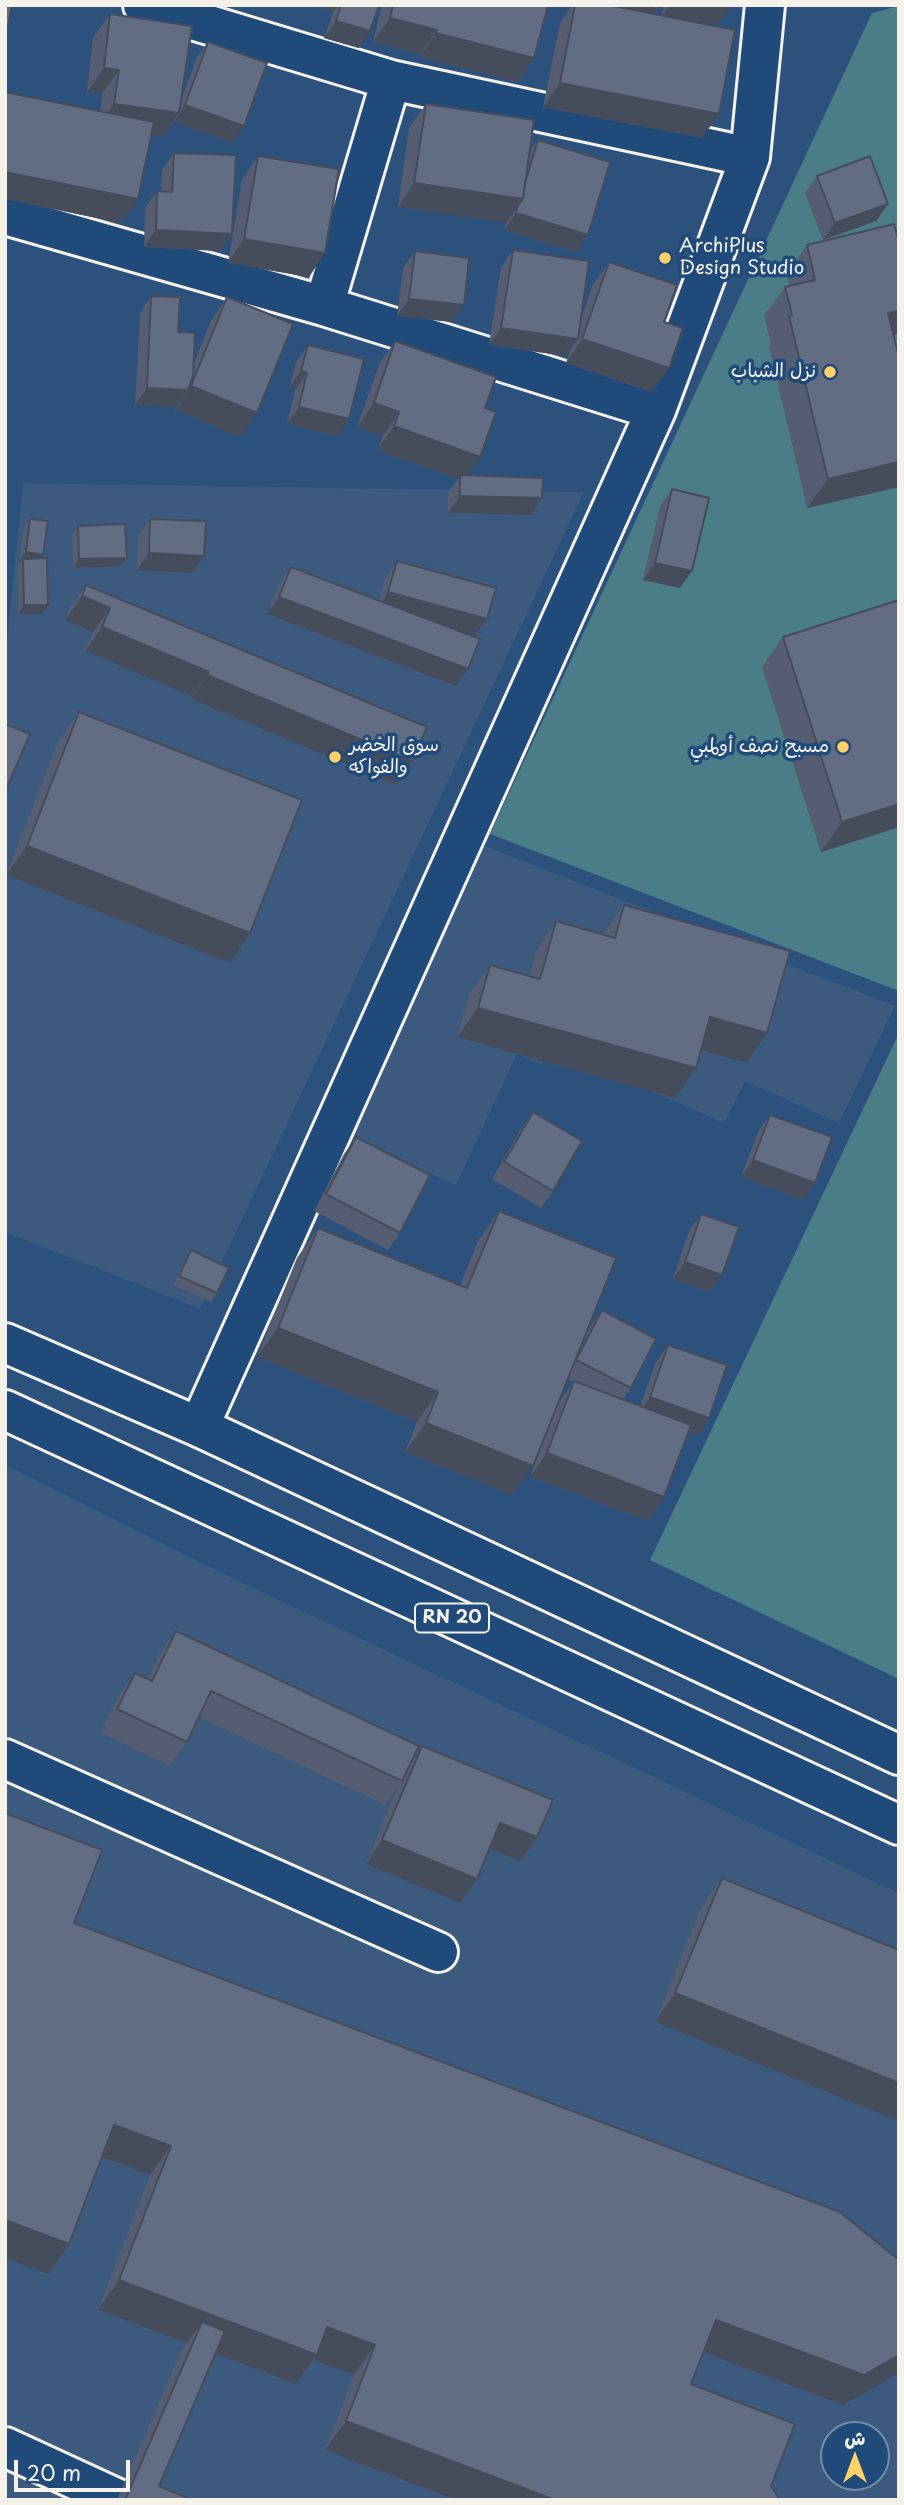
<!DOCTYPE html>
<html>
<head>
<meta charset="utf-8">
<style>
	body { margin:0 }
	#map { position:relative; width:904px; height:2505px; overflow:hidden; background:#2c517c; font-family:"Playpen Sans","Playpen Sans Arabic",sans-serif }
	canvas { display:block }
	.frame { position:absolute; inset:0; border:7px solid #f4f1e8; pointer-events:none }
	.north { position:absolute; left:820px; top:2421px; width:70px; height:70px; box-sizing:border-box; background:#1f4a7a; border:2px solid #748da6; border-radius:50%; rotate:0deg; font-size:19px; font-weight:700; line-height:28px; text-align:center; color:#f4f1e8 }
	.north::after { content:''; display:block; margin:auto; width:24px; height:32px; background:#ffd166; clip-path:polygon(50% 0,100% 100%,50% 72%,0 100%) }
	.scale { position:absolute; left:14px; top:2460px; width:116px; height:32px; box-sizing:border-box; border:4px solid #f4f1e8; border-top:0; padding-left:9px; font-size:21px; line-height:24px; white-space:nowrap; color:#f4f1e8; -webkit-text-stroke:5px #1f4a7a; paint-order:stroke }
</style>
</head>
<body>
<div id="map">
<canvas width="904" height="2505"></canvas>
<div class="frame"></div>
<div class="north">ش</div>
<div class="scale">20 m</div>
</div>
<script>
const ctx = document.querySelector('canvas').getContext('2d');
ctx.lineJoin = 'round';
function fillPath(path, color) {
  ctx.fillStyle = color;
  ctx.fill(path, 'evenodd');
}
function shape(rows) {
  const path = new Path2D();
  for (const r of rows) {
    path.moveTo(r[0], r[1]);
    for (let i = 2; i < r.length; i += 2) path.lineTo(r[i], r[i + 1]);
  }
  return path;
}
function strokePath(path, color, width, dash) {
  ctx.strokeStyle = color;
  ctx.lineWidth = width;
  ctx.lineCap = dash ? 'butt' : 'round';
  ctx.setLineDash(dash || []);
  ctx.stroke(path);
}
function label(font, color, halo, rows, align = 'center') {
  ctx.font = font + ' "Playpen Sans","Playpen Sans Arabic",sans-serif';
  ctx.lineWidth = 7;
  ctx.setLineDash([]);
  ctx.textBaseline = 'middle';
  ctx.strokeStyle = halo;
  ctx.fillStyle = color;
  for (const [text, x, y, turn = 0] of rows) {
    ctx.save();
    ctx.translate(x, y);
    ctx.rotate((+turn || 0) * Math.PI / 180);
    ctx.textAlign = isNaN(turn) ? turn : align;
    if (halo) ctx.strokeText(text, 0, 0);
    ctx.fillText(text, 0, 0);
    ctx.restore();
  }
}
fillPath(shape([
	[23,483,584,492,200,1309,5,1232,5,659],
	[482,845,895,1006,839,1123,745,1081,724,1123,549,1047,542,1065,517,1054,456,1185,348,1139],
	[5,1465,203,1564,899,1893,899,2500,5,2500],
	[834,2435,876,2435,876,2477,834,2477]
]), '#3c597e');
fillPath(shape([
	[899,6,899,991,490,834,872,13],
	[899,1033,899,1679,650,1560]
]), '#4b7d89');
const minor = shape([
	[143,5,391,80,750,157],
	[5,215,324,306,656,410],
	[324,306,391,80],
	[199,1427,656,410,750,157,765,5],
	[5,1759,438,1952],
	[5,2447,120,2500]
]);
const highway = shape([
	[5,1343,199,1427,899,1755],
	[5,1410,899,1825]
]);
strokePath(minor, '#f4f1e8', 44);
strokePath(highway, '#f4f1e8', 44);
strokePath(minor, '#1f4a7a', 38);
strokePath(highway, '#1f4a7a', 38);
fillPath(shape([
	[311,5,379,5,359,48,324,38,333,12],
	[382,5,548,5,534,58,517,82,419,57,420,54,373,42],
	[572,5,659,5,654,14,662,16,664,5,730,5,718,24,664,16,702,138,543,107,560,23],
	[110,14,181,101,196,59,208,42,232,143,174,122,174,121,163,137,151,135,121,223,5,199,5,92,100,111,102,94,87,92,93,38],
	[426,104,529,152,538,140,576,252,504,230,506,222,398,207,409,128],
	[174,153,232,234,220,251,144,247,145,208,157,191,161,191,162,170],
	[258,156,309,277,228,263,242,180],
	[817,176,888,204,876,221,823,240,805,193],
	[807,245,899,330,894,337,899,357,899,487,807,508,769,346,771,343,764,316,785,287,789,286,786,274],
	[513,250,581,319,592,286,609,262,664,322,652,392,566,363,570,350,566,356,489,345,501,267],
	[415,251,452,322,397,316,403,268],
	[151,296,178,332,194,363,211,321,227,297,240,437,175,410,176,407,135,405,140,313],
	[395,341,485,408,467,476,542,498,531,515,448,513,448,492,458,479,377,450,383,436,357,427,379,365],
	[308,345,337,436,287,424,295,390,289,388,296,362],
	[672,489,680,588,643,580,660,506],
	[30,519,41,558,42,614,18,614,17,568,21,562,19,561,24,527],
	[150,519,204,556,192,573,137,570,138,536],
	[78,526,127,558,120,566,73,568,72,535],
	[397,561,487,619,475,636,464,633,468,669,456,686,267,614,279,584,291,567,379,600,385,578],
	[86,585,396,785,191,699,192,696,85,651,93,632,65,620,69,609],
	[783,637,899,827,821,852,762,667],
	[79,712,230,963,6,875,58,742],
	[624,905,767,1033,746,1063,701,1050,696,1068,675,1098,457,1037,469,994,490,965,529,976,536,951,556,921,603,935],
	[533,1112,553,1191,541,1208,492,1179,521,1129],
	[770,1115,803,1200,741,1177,758,1132],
	[356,1137,400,1233,388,1250,314,1211,344,1154],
	[499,1211,582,1343,590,1327,602,1310,631,1388,623,1399,640,1406,656,1362,668,1345,709,1418,698,1435,689,1431,664,1497,648,1521,530,1477,555,1411,512,1495,405,1452,417,1422,257,1357,297,1258,318,1228,460,1285,478,1241],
	[568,1379,573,1382,557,1405],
	[701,1214,710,1292,673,1279,689,1231],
	[191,1250,217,1293,211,1302,173,1285,185,1259],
	[176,1631,412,1760,422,1746,520,1861,489,1849,460,1903,366,1864,397,1788,385,1805,199,1717,187,1742,170,1766,100,1732,118,1697,135,1673,148,1679,159,1655],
	[722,1878,899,1950,899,2121,655,2022,701,1908],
	[74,1923,843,2405,703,2352,691,2384,771,2486,780,2500,456,2500,325,2450,354,2375,313,2360,296,2384,215,2354,159,2486,192,2500,117,2500,181,2351,187,2343,98,2310,150,2175,102,2157,69,2244,48,2274]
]), '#545d71');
fillPath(shape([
	[311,5,338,5,333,12],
	[577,5,644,5,657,9,645,26],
	[670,5,717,5,730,7,718,24,662,16],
	[390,18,437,30,420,54,373,42],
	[336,21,370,31,359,48,324,38],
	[436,33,534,58,517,82,419,57],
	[104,68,119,70,102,94,87,92],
	[560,83,719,114,702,138,543,107],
	[114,104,179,113,163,137,97,128],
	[185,105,244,126,232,143,174,122],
	[5,172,138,199,121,223,5,199],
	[414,183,523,199,506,223,398,207],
	[888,204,876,221,823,240,835,223],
	[516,213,588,235,576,252,504,230],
	[156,230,232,234,220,251,144,247],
	[244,239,325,253,309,277,228,263],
	[409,299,464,305,452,322,397,316],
	[899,311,899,330,894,337,888,313],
	[501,328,578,339,566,356,489,345],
	[582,339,669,368,652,392,566,363],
	[301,371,307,373,295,390,289,388],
	[191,386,257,413,240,437,175,410],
	[147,388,188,390,176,407,135,405],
	[374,403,399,412,383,436,357,427],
	[299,407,349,419,337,436,287,424],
	[394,426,480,457,463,481,460,475,458,479,377,450],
	[899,462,899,487,807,508,828,479],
	[460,496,542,498,531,515,448,513],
	[26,552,43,555,37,564,23,559,21,562,19,561],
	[149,553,204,556,192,573,137,570],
	[127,558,120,566,73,568,79,559],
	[655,563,692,571,680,588,643,580],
	[388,592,487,619,475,636,377,609],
	[82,596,110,608,93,632,65,620],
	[279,597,468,669,456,686,267,614],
	[24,605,48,605,42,614,18,614],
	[102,627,209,672,192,696,85,651],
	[207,675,412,761,396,785,191,699],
	[899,804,899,827,821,852,842,822],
	[27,846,250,933,230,963,6,875],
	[478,1008,696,1068,675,1098,457,1037],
	[710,1017,767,1033,746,1063,690,1047],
	[753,1160,815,1183,803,1200,741,1177],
	[685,1262,722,1275,710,1292,673,1279],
	[278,1328,438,1392,417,1422,257,1357],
	[650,1397,709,1418,698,1435,638,1414],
	[426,1423,533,1466,512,1495,405,1452],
	[547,1453,664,1497,648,1521,530,1477],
	[500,1823,537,1837,520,1861,484,1847],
	[382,1840,477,1879,460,1903,366,1864],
	[675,1993,899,2083,899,2121,655,2022],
	[114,2125,171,2146,150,2175,94,2154],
	[5,2220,69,2244,48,2274,5,2258],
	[119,2280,327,2327,375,2345,354,2375,313,2360,296,2384,192,2345,202,2322,187,2343,98,2310],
	[716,2320,899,2355,899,2373,843,2405,695,2349],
	[346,2421,555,2500,456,2500,325,2450]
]), '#454c5c');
const building = shape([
	[5,5,12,5,5,41,5,5],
	[341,5,379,5,370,31,336,21,341,5],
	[393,5,548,5,534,58,436,33,437,30,390,18,393,5],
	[575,5,609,5,735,30,719,114,560,83,575,5],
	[644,5,659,5,657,9,644,5],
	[110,14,192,26,179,113,114,104,119,70,104,68,110,14],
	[208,42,267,63,244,126,185,105,208,42],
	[5,92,154,122,138,199,5,172,5,92],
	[426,104,534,120,523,199,414,183,426,104],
	[538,140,610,162,588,235,516,213,518,205,523,199,525,183,538,140],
	[174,153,236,155,232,234,156,230,157,191,172,192,174,153],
	[258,156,339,169,325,253,244,239,258,156],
	[870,156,888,204,835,223,817,176,870,156],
	[894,224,899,242,899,311,888,313,899,357,899,462,828,479,789,316,792,315,785,287,815,280,807,245,894,224],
	[513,250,589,261,578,339,501,328,513,250],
	[415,251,469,258,464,305,409,299,415,251],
	[609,262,677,285,664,322,683,328,669,368,582,339,609,262],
	[151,296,180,297,178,332,195,333,193,376,188,390,147,388,151,296],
	[227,297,293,324,257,413,191,386,227,297],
	[395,341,496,377,485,408,496,412,480,457,394,426,399,412,374,403,395,341],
	[308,345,364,359,349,419,299,407,307,373,301,371,308,345],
	[460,475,543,478,542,498,460,496,460,475],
	[672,489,709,498,692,571,655,563,672,489],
	[30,519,48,521,43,555,26,552,30,519],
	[150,519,206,521,204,556,149,553,150,519],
	[125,524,127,558,79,559,78,526,125,524],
	[47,558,48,605,24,605,23,559,47,558],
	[397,561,496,588,487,619,388,592,397,561],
	[291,567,480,639,468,669,279,597,291,567],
	[86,585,427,727,412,761,207,675,209,672,102,627,110,608,82,596,86,585],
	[899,600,899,804,842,822,783,637,899,600],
	[79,712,302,800,250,933,27,846,79,712],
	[5,724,30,734,5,792,5,724],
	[624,905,790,951,767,1033,710,1017,696,1068,478,1008,490,965,540,979,556,921,615,938,624,905],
	[533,1112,582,1141,553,1191,504,1162,533,1112],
	[770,1115,832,1137,815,1183,753,1160,770,1115],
	[356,1137,430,1175,400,1233,326,1194,356,1137],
	[499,1211,616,1258,533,1466,426,1423,438,1392,278,1328,318,1228,467,1288,499,1211],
	[701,1214,739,1227,722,1275,685,1262,701,1214],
	[191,1250,229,1268,217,1293,179,1276,191,1250],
	[602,1310,656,1339,631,1388,576,1360,602,1310],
	[668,1345,727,1365,709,1418,650,1397,668,1345],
	[574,1381,691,1425,664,1497,547,1453,574,1381],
	[176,1631,419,1746,402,1781,211,1691,187,1742,117,1709,135,1673,152,1681,176,1631],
	[422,1746,553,1800,537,1837,500,1823,477,1879,382,1840,422,1746],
	[5,1813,102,1850,74,1923,840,2212,899,2260,899,2355,864,2375,716,2320,691,2384,795,2424,771,2486,780,2500,555,2500,346,2421,375,2345,327,2327,317,2355,119,2280,171,2146,114,2125,69,2244,5,2220,5,1813],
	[722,1878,899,1950,899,2083,675,1993,722,1878],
	[202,2322,225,2331,159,2486,192,2500,125,2500,202,2322]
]);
fillPath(building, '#626c83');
strokePath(building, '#454c5c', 2);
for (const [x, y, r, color] of [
	[665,258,7,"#ffd166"],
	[830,372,7,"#ffd166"],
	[843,747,7,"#ffd166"],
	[335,757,7,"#ffd166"]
]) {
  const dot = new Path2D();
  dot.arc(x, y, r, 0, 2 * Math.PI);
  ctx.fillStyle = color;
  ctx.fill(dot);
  strokePath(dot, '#1f4a7a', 2.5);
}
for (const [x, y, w] of [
	[452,1618,74]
]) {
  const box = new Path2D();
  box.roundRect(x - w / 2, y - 14.5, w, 29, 5);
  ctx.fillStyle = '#1f4a7a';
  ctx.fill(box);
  strokePath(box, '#f4f1e8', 2);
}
label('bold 18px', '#f4f1e8', null, [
	["RN 20",452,1618]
]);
label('19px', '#f4f1e8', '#1f4a7a', [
	["ArchiPlus",679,247],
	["Design Studio",679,269],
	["نزل الشباب",816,372,"right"],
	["سوق الخضر",349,746],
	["والفواكه",349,768],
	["مسبح نصف أولمبي",829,747,"right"]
], 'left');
</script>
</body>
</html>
